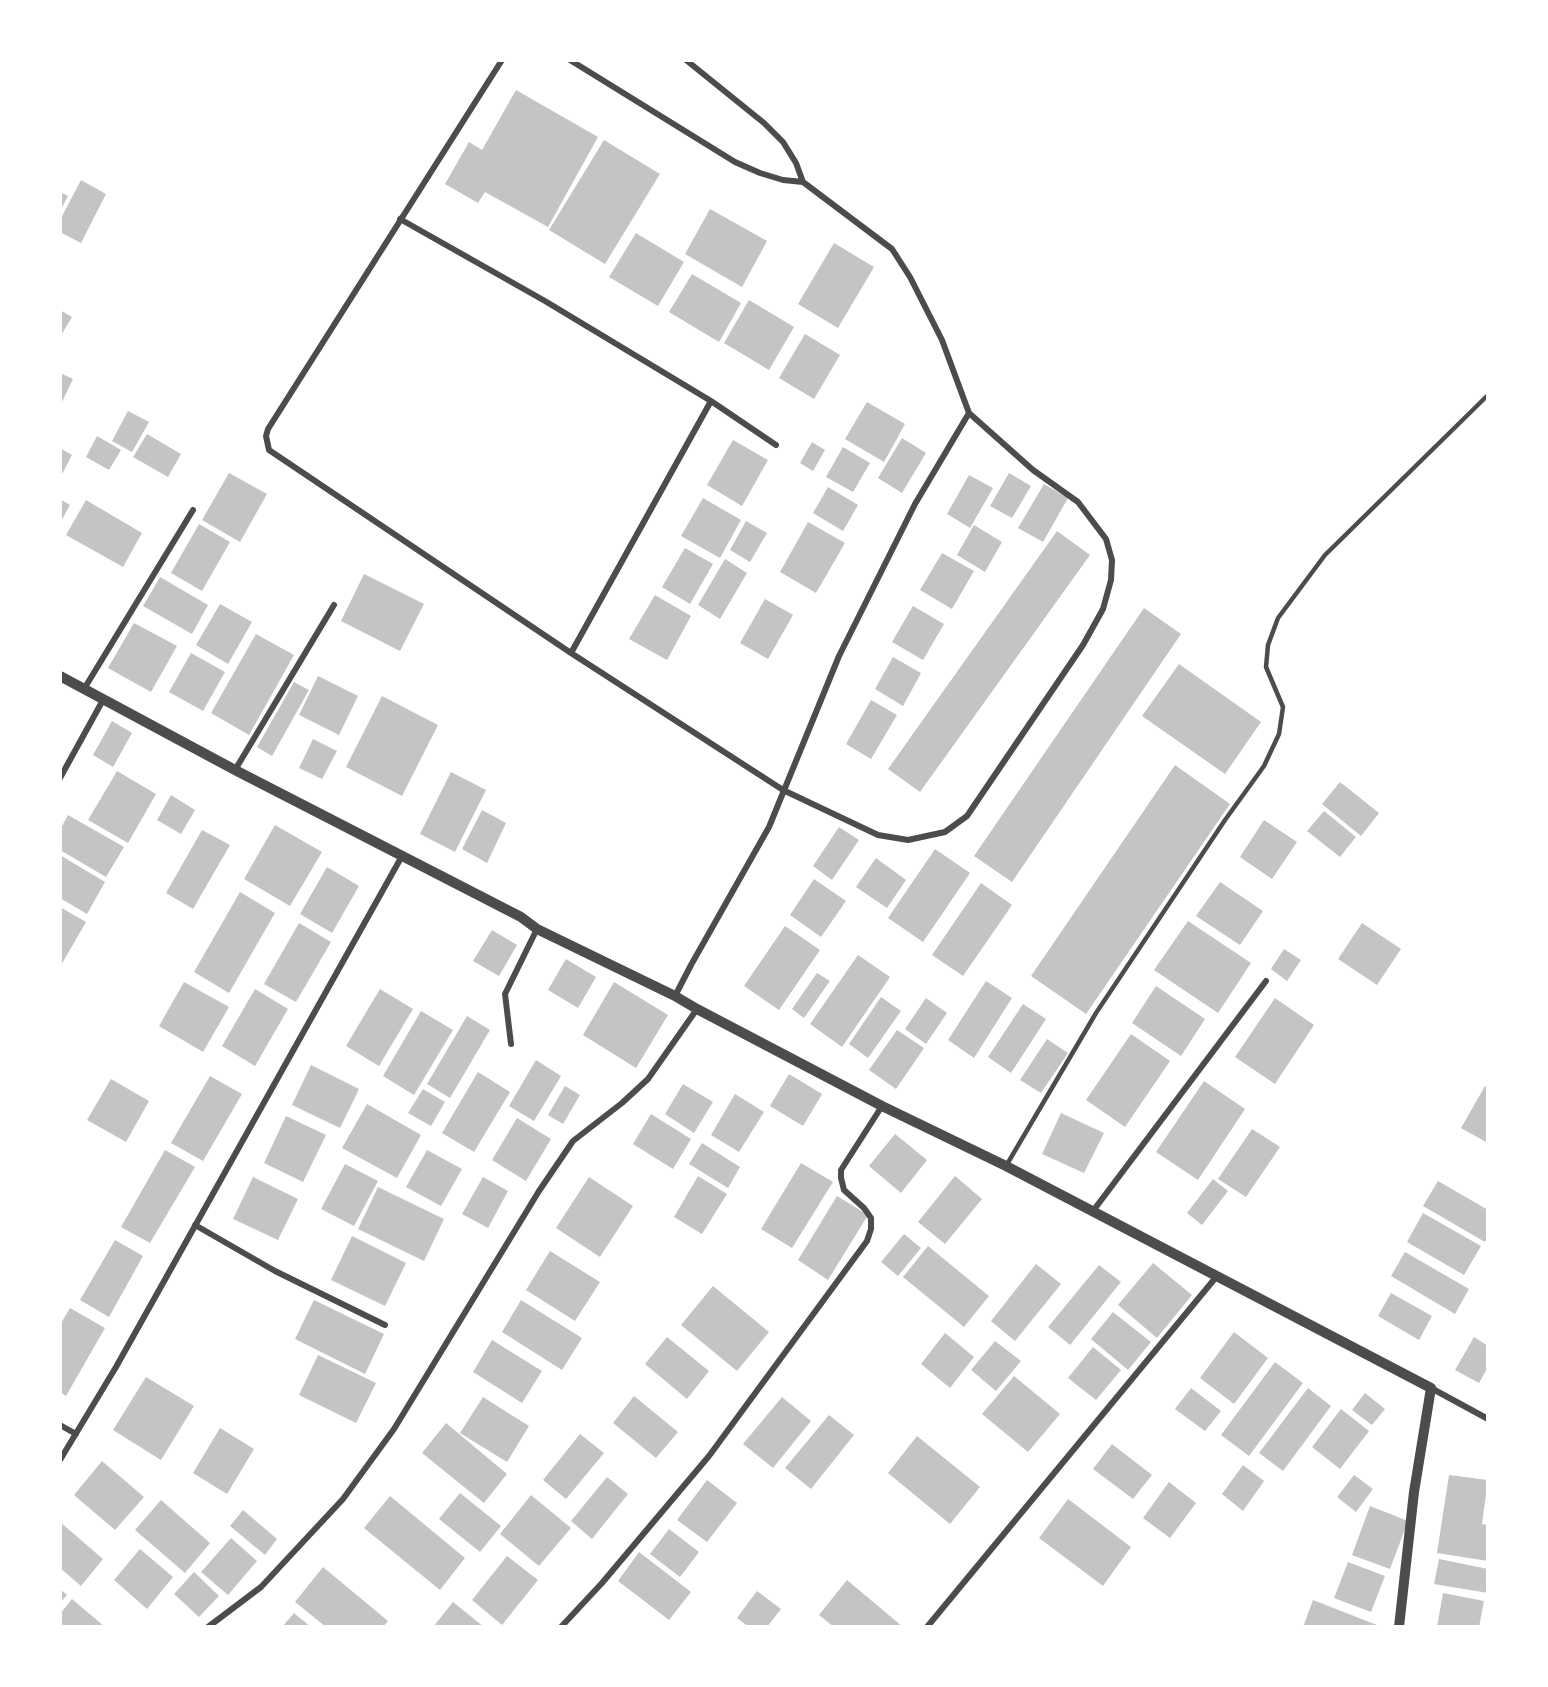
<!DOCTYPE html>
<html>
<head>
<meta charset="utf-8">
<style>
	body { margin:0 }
	#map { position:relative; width:1548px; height:1687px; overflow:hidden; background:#fff; font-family:Figtree,sans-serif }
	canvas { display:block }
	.frame { position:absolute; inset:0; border:62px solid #fff; pointer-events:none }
</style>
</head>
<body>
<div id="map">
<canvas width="1548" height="1687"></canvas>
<div class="frame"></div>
</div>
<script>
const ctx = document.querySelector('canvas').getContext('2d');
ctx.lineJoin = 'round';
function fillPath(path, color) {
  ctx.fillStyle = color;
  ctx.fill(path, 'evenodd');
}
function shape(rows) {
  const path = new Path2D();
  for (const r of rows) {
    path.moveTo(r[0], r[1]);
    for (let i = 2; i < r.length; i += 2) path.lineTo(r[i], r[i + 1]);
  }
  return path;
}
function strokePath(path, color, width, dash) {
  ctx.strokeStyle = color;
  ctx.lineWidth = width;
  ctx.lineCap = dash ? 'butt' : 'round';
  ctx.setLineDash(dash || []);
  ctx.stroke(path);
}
fillPath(shape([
	[516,90,598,137,548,227,485,192,478,203,445,184,469,142,482,150],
	[604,140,660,174,605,264,549,230],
	[81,180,106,194,81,243,60,232,60,220],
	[60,192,68,196,60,211],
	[710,209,767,241,742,287,685,254],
	[636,233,684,262,658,306,609,277],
	[834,243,874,267,838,328,798,304],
	[692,274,741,303,719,342,669,312],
	[749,300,794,327,769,370,724,343],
	[60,310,72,317,60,337],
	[805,334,840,355,814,399,779,378],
	[60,373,73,379,60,406],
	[867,402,905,424,884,462,845,439],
	[128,411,149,422,132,452,112,441],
	[147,434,181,454,168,477,133,457],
	[97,436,121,450,109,470,86,457],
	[902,438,926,453,902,493,878,478],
	[733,440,768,460,742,506,707,485],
	[812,442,825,450,813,471,800,463],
	[843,447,870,463,853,492,826,477],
	[60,448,72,455,60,478],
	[229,473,267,494,240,542,202,520],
	[1009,473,1031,486,1012,518,990,506],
	[969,475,993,488,970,528,947,514],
	[1044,484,1068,498,1043,542,1018,528],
	[828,487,858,505,843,531,813,513],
	[703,498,741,520,720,558,681,536],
	[60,499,70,505,60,523],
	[86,500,142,533,123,567,66,535],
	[746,521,767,533,750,562,730,550],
	[808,522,845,543,816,593,780,572],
	[199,524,230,542,202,591,171,573],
	[974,525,1002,542,985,572,957,555],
	[1057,531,1090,555,920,792,888,769],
	[685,548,713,564,690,604,662,587],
	[942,553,974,571,952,609,920,590],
	[725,559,747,573,720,619,698,605],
	[364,574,424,604,400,651,341,621],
	[160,577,208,605,192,634,143,606],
	[655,595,691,616,667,660,629,639],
	[765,599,793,615,768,659,740,643],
	[220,604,252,622,228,664,196,645],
	[913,606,944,624,923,660,892,642],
	[1144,608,1181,634,1012,882,974,856],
	[134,623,177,646,151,692,108,668],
	[256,634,294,655,249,735,211,713],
	[191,653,225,672,203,711,169,692],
	[893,657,921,673,903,706,875,689],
	[1179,664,1261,722,1225,774,1142,716],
	[318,676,358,696,339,735,299,715],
	[294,682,309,690,272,756,257,747],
	[382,696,438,725,402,796,346,767],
	[871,700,897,715,871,759,846,744],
	[112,721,132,733,113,767,93,755],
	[313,739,337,751,322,779,299,768],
	[1175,765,1230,804,1086,1014,1031,976],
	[117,771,156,794,128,843,88,820],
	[451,772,486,790,455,852,420,834],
	[1340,782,1379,813,1361,836,1322,804],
	[171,795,195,810,181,834,157,820],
	[482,810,506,823,487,863,462,849],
	[1324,811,1356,837,1340,857,1307,831],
	[68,815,124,847,106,877,60,850,60,830],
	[1264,820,1297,842,1272,879,1240,857],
	[275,825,322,852,290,906,244,879],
	[839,827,859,840,832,880,813,866],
	[202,830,230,845,193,909,166,893],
	[935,849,970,873,923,942,888,918],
	[60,855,105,882,87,914,60,898],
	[876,858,906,880,887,908,856,887],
	[327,867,359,886,332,933,300,914],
	[814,879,846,901,821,937,790,915],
	[1220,882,1263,911,1240,945,1196,916],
	[981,883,1012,905,963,976,932,955],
	[240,892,275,913,229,993,194,972],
	[60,907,86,922,60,967],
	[1188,921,1251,963,1218,1013,1154,970],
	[299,923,331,942,296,1002,264,984],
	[1362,923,1401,949,1377,985,1338,959],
	[785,926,820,950,779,1010,744,986],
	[492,930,517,945,499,976,473,961],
	[1284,949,1301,960,1287,981,1271,969],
	[858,955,890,977,842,1047,810,1024],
	[566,959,596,977,578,1008,548,990],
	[817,973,830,981,804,1018,792,1009],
	[986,981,1012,998,974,1058,948,1040],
	[184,982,229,1007,203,1052,159,1026],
	[614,982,668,1015,636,1068,583,1035],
	[1156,986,1205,1019,1181,1056,1132,1023],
	[255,989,288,1009,255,1066,222,1046],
	[380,989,413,1009,379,1066,346,1046],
	[881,997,901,1011,868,1058,849,1044],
	[926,998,947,1013,926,1044,905,1029],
	[1275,998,1314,1025,1275,1084,1235,1057],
	[1023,1004,1046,1019,1011,1073,988,1057],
	[421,1011,453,1030,414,1095,383,1076],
	[467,1016,490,1030,450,1098,427,1084],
	[897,1030,924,1048,896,1089,869,1070],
	[1131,1034,1170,1061,1125,1127,1086,1100],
	[1047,1039,1068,1053,1041,1093,1020,1080],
	[536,1060,561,1076,534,1121,509,1106],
	[311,1065,359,1089,340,1128,292,1105],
	[478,1072,510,1092,474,1152,442,1133],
	[789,1074,822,1094,803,1126,770,1106],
	[210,1076,242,1094,203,1161,171,1143],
	[111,1079,149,1101,126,1142,87,1120],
	[1204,1081,1245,1109,1198,1180,1156,1152],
	[683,1084,713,1102,694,1133,665,1114],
	[565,1086,580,1095,563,1124,548,1115],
	[1485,1086,1488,1088,1488,1143,1461,1128],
	[423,1089,445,1102,431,1126,408,1113],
	[735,1094,764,1112,739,1152,711,1135],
	[367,1104,421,1135,397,1178,342,1148],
	[1061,1113,1104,1133,1084,1173,1042,1154],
	[651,1114,691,1139,673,1169,633,1144],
	[286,1116,326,1135,303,1182,264,1163],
	[517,1118,551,1139,526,1181,492,1160],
	[1252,1129,1280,1147,1246,1197,1218,1179],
	[895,1134,927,1160,901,1193,869,1166],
	[702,1143,740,1167,728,1188,689,1164],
	[165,1150,195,1167,150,1243,121,1227],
	[427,1150,462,1169,441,1206,406,1187],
	[801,1163,833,1182,792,1248,761,1229],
	[345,1164,378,1181,354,1226,321,1209],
	[698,1176,727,1194,702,1234,674,1217],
	[955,1176,982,1199,945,1244,918,1222],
	[253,1177,298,1199,278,1240,233,1219],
	[483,1177,508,1191,488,1228,462,1214],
	[589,1177,633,1206,600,1257,556,1228],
	[1213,1179,1228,1191,1202,1225,1187,1213],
	[1438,1181,1488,1210,1488,1236,1485,1242,1423,1206],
	[378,1187,444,1219,424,1261,358,1229],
	[837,1196,868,1215,828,1280,798,1260],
	[1423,1213,1481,1246,1464,1275,1407,1242],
	[904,1234,921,1248,898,1276,881,1262],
	[352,1236,406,1263,385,1306,331,1280],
	[115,1240,143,1256,109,1317,80,1300],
	[928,1246,989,1296,964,1327,903,1277],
	[550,1251,600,1282,575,1321,526,1290],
	[1405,1252,1469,1289,1455,1314,1391,1276],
	[1153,1263,1192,1295,1157,1338,1118,1305],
	[1036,1264,1061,1284,1015,1341,991,1321],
	[1099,1265,1121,1282,1070,1345,1048,1327],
	[713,1286,769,1332,737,1371,681,1325],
	[1391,1293,1432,1316,1419,1340,1378,1316],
	[314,1300,384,1334,365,1374,295,1339],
	[521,1300,582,1338,562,1370,502,1332],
	[70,1308,105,1328,66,1396,60,1392,60,1325],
	[1113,1312,1151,1342,1128,1370,1091,1339],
	[1234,1332,1268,1358,1234,1404,1200,1378],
	[945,1333,974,1357,950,1388,921,1364],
	[667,1337,709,1371,687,1399,645,1364],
	[1474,1337,1488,1346,1488,1367,1479,1383,1455,1370],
	[492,1340,542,1371,522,1403,473,1372],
	[995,1341,1021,1361,996,1391,971,1370],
	[1093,1347,1121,1370,1096,1400,1068,1378],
	[318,1355,376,1383,356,1423,299,1395],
	[1275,1362,1303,1383,1249,1456,1221,1435],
	[1014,1376,1060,1414,1028,1452,982,1414],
	[146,1377,194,1406,161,1460,113,1430],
	[1191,1388,1221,1411,1205,1431,1175,1409],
	[1308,1388,1331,1406,1283,1471,1259,1453],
	[1365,1393,1385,1409,1372,1425,1352,1410],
	[634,1396,678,1432,656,1458,613,1423],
	[483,1397,529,1426,507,1462,460,1433],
	[782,1397,811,1421,773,1468,743,1444],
	[1341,1409,1369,1431,1340,1469,1312,1447],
	[829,1415,854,1435,811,1489,785,1468],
	[446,1423,507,1474,484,1503,422,1453],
	[220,1428,254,1449,227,1494,193,1473],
	[580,1434,604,1453,566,1499,543,1480],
	[917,1436,980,1487,950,1524,888,1473],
	[1112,1444,1152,1475,1133,1499,1093,1469],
	[102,1461,144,1497,115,1530,74,1495],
	[1243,1465,1264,1481,1243,1511,1222,1494],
	[1354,1475,1373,1489,1356,1512,1337,1497],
	[1449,1475,1488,1480,1482,1524,1488,1525,1488,1561,1437,1553],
	[607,1477,628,1494,592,1539,571,1521],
	[707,1480,737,1503,707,1542,677,1520],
	[1169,1482,1196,1503,1170,1538,1143,1518],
	[460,1493,501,1526,480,1552,439,1519],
	[531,1495,571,1528,539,1566,500,1534],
	[390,1496,465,1558,440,1590,364,1528],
	[1068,1499,1131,1547,1103,1586,1039,1538],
	[161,1500,210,1543,185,1573,135,1530],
	[1370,1506,1408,1521,1390,1569,1352,1555],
	[243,1510,277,1539,265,1555,230,1526],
	[60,1522,103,1559,81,1586,60,1568],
	[669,1529,699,1552,680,1577,650,1554],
	[231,1538,257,1561,228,1595,201,1572],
	[140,1549,173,1577,147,1609,114,1580],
	[639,1552,691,1592,669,1620,618,1581],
	[507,1556,538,1580,502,1625,472,1600],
	[1439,1559,1488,1569,1488,1593,1434,1584],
	[1348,1562,1385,1576,1371,1612,1334,1598],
	[323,1567,388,1621,383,1627,326,1627,295,1602],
	[194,1572,219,1596,199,1617,174,1594],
	[847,1580,903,1627,834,1627,819,1615],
	[60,1589,67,1595,60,1603],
	[757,1591,781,1609,767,1627,749,1627,737,1618],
	[1443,1593,1484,1601,1479,1627,1437,1627],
	[72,1599,105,1627,60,1627,60,1614],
	[1313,1600,1377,1625,1376,1627,1303,1627],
	[453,1602,484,1627,433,1627],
	[294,1613,311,1627,282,1627]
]), '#c4c4c4');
strokePath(shape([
	[1006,1166,1096,1013,1225,820,1264,766,1279,734,1283,707,1266,667,1268,645,1278,618,1325,555,1488,395]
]), '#4c4c4c', 4.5);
strokePath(shape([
	[502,60,268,429,266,436,269,450,571,653,783,790,878,835,908,840,945,832,967,816,1083,645,1103,609,1111,580,1112,560,1106,539,1078,502,1033,470,969,413],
	[570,60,735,162,760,173,783,180,803,182,892,249,910,277,942,340,969,413,915,504,839,656,769,827,691,965,675,996],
	[686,60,764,123,783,142,796,163,803,182],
	[400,219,545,301,711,401,776,445],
	[571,653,711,401],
	[84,689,193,510],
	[235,770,334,605],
	[60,778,103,700],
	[511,1044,505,994,537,929],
	[1093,1211,1266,981],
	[195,1225,275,1271,385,1325],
	[1431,1388,1488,1419],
	[60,1425,76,1434],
	[60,1460,116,1367,402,856],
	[208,1627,261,1587,343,1499,394,1429,539,1191,573,1141,622,1103,648,1079,697,1009],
	[561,1627,602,1583,709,1456,867,1241,871,1229,871,1218,864,1208,844,1190,841,1178,841,1170,882,1106],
	[927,1627,1217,1276]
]), '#4c4c4c', 6);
strokePath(shape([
	[60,676,235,770,521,917,537,929,675,996,697,1009,882,1106,1006,1166,1431,1388,1414,1492,1399,1627]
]), '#4c4c4c', 10);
</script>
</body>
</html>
